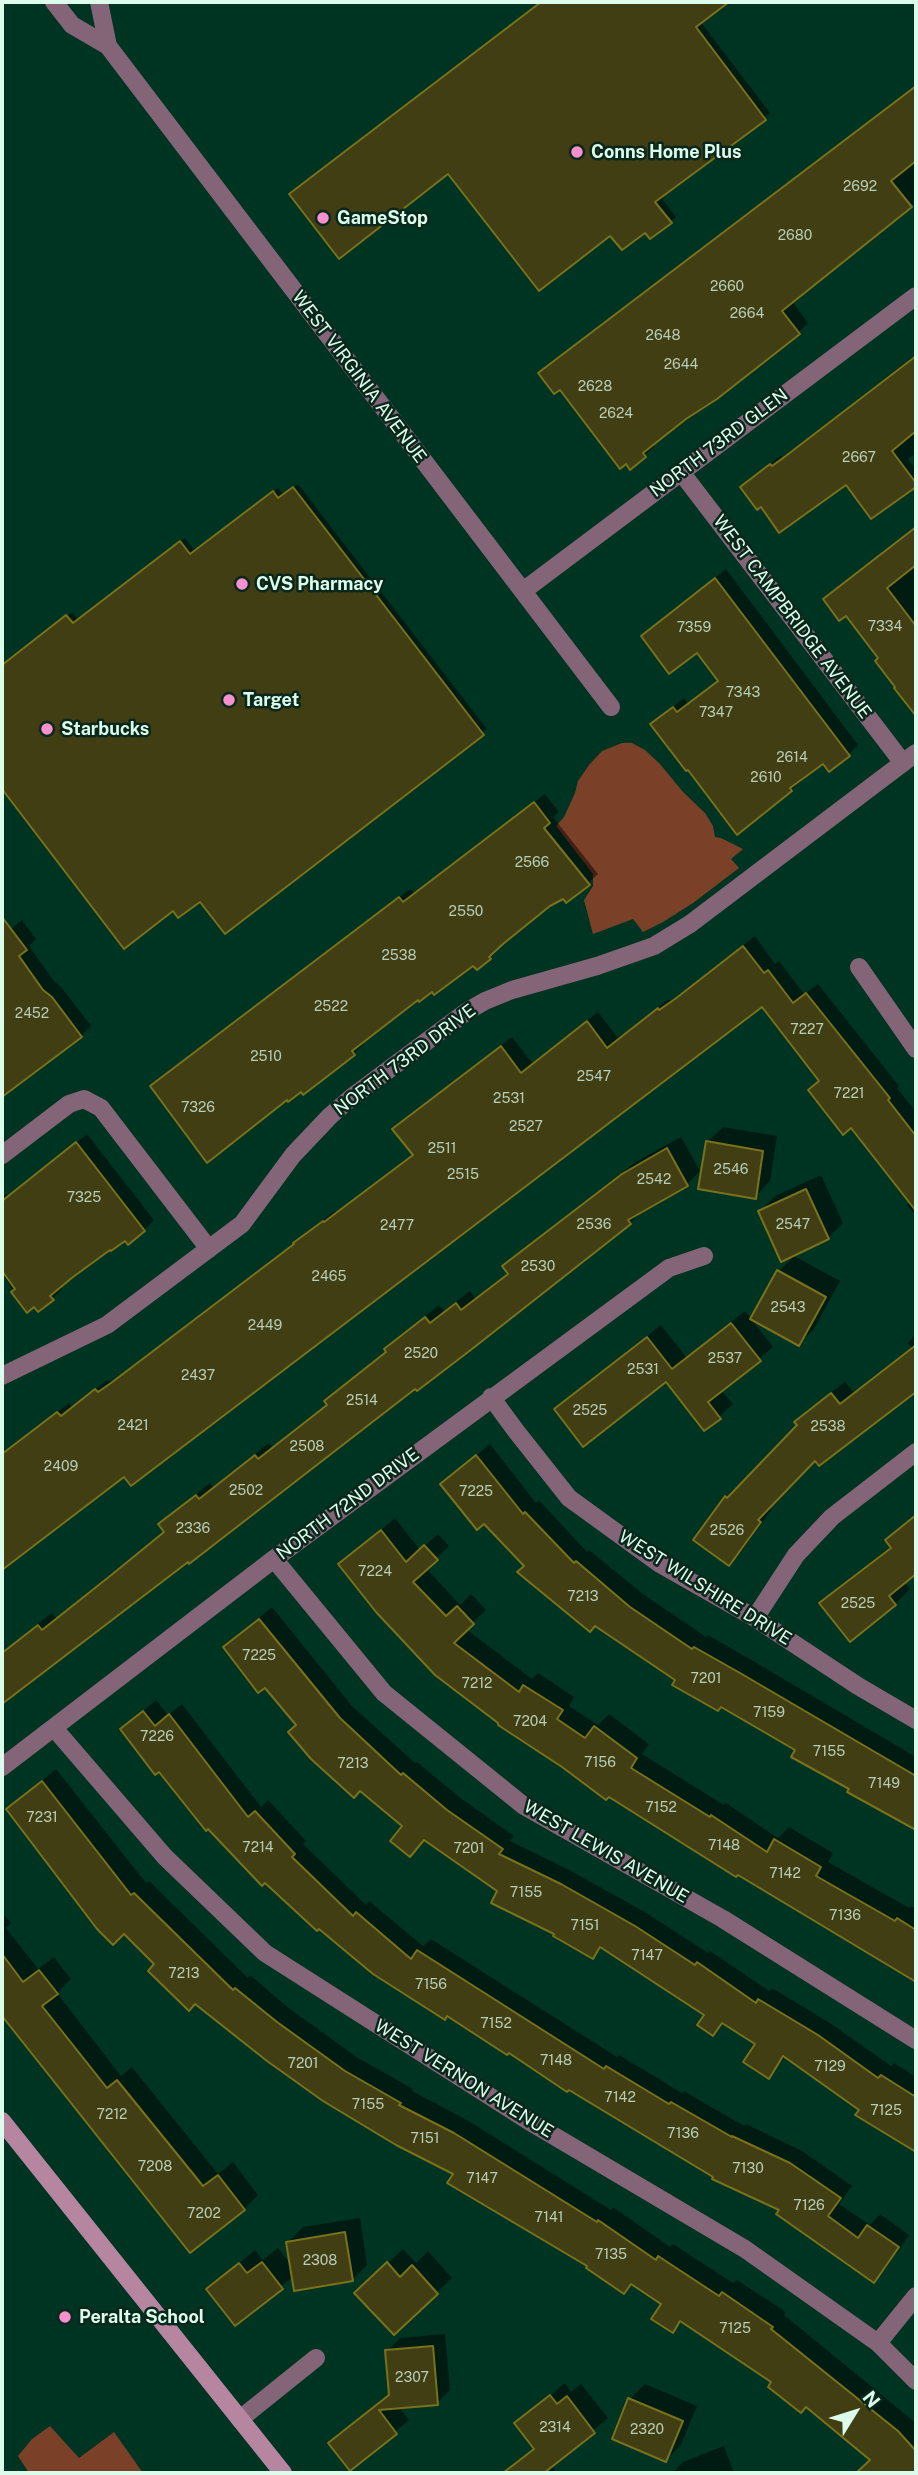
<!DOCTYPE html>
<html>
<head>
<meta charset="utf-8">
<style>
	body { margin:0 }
	#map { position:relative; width:918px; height:2475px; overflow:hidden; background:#003422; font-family:"Public Sans",sans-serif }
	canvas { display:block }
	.frame { position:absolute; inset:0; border:4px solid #dcfdec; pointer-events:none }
	.north { position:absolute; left:820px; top:2377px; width:70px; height:70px; -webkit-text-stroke:5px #0b271c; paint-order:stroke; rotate:52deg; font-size:19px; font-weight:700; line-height:28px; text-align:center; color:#dcfdec }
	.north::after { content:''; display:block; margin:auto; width:24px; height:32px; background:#dcfdec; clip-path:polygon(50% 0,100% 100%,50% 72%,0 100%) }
</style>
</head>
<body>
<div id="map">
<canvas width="918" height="2475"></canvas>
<div class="frame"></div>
<div class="north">N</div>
</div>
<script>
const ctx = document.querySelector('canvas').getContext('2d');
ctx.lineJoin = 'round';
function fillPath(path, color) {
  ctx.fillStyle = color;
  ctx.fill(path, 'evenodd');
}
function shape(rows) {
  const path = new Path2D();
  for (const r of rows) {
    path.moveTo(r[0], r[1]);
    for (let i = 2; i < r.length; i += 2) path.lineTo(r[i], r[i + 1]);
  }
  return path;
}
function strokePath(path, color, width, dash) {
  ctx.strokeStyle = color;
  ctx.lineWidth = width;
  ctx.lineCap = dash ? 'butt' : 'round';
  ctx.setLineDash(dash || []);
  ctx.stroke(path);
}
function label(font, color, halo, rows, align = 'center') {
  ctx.font = font + ' "Public Sans",sans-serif';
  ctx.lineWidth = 5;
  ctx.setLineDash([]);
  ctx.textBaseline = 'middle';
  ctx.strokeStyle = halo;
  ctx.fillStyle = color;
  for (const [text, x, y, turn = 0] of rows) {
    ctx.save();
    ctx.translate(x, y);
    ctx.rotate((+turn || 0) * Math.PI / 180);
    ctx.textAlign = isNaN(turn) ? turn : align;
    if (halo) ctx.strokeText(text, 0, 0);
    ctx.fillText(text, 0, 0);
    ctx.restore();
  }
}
fillPath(shape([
	[622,743,632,743,645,750,660,764,683,792,705,813,713,826,715,837,721,838,743,849,731,859,739,868,693,903,663,922,643,932,633,919,593,934,584,900,593,886,593,874,556,826,564,817,575,793,578,781,589,765,602,751],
	[50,2426,79,2458,114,2432,143,2473,29,2473,18,2456,32,2439]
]), '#7b4128');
fillPath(shape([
	[542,2,726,2,700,21,770,113,660,196,676,217,670,222,645,230,611,234,449,172,296,189],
	[916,86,916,202,792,301,808,323,798,333,653,443,655,446,631,467,560,388,540,374,550,364],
	[916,354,916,453,908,459,916,470,916,484,912,488,847,483,761,505,742,488,781,455,782,457,799,445],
	[298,484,487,729,200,900,173,908,124,946,2,786,2,666,72,612,78,620,185,538,195,551,278,488,284,495],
	[916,527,916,705,912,708,880,658,847,614,825,599],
	[726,569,858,745,848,755,823,762,791,790,652,724,684,698,688,704,719,680,697,651,643,636],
	[545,794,559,812,553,817,598,874,588,883,549,905,498,946,500,948,490,958,473,963,418,998,362,1041,364,1044,354,1053,319,1081,301,1090,152,1086,162,1076,410,889,414,893],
	[22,920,36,939,29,946,53,980,62,988,91,1026,81,1036,2,1094,2,1020,4,1018,2,1015,2,936],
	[755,936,775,964,779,961,804,994,818,984,899,1086,897,1088,916,1112,916,1216,907,1205,911,1201,852,1126,810,1090,820,1080,762,1005,2,1568,2,1454,69,1403,72,1407,107,1380,109,1382,124,1373,296,1242,306,1232,335,1211,336,1213,414,1153,395,1129,405,1118,512,1037,532,1063,598,1012,618,1038,669,999,671,1001,688,988],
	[723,1127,777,1136,770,1181,755,1197,707,1142],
	[87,1134,154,1220,144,1230,125,1238,60,1286,62,1289,52,1299,34,1305,27,1310,2,1274,2,1198,6,1194,8,1196],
	[681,1137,700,1171,687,1184,643,1210,630,1223,2,1702,2,1652,52,1613,56,1618,165,1530,160,1524,210,1483,213,1487,269,1443,272,1447,328,1404,326,1401,340,1388,387,1351,386,1349,399,1336,439,1305,444,1311,470,1291,475,1298,509,1272,504,1267,518,1253,637,1161],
	[821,1175,843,1223,828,1238,760,1211,775,1196],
	[794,1256,840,1281,814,1329,799,1344,753,1318,779,1271],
	[745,1311,773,1347,721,1390,733,1404,719,1417,666,1380,557,1409,570,1396,661,1325,686,1357],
	[916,1334,916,1390,819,1463,815,1459,769,1506,772,1509,742,1551,729,1564,696,1540,726,1497,739,1484,741,1486,799,1425,797,1422,809,1409,845,1382,854,1393,912,1348,908,1343],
	[490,1444,536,1503,539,1500,587,1552,589,1550,643,1594,706,1637,708,1635,753,1661,916,1757,916,1828,850,1791,851,1788,797,1750,677,1679,526,1565,484,1522,442,1484],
	[916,1514,916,1573,904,1582,910,1589,895,1604,850,1639,822,1603,837,1588,891,1546,887,1540],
	[395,1518,420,1550,438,1534,449,1546,426,1568,460,1605,471,1594,486,1610,466,1629,532,1679,538,1673,574,1697,569,1706,598,1725,609,1714,649,1744,642,1754,724,1805,726,1803,778,1838,789,1827,833,1853,828,1862,909,1908,911,1906,916,1909,916,1981,738,1873,341,1564],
	[272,1607,352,1706,415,1763,417,1762,459,1797,514,1836,510,1841,573,1872,648,1914,708,1953,710,1951,769,1991,772,1988,830,2023,891,2066,894,2063,916,2077,916,2153,861,2109,786,2056,768,2076,758,2044,724,2022,713,2033,706,2014,603,1947,593,1957,405,1826,298,1725,265,1685,225,1647],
	[156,1700,168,1715,182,1704,261,1807,268,1800,306,1841,303,1844,366,1905,369,1901,423,1946,431,1939,617,2057,619,2055,682,2093,684,2091,744,2126,746,2124,802,2151,852,2186,839,2204,870,2225,880,2214,909,2235,886,2268,874,2280,781,2210,715,2176,319,1926,160,1770,122,1730],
	[56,1769,146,1883,149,1881,248,1978,250,1975,290,2009,358,2058,413,2089,412,2091,467,2120,611,2210,613,2207,670,2247,673,2244,733,2283,737,2280,786,2312,784,2315,916,2423,916,2473,862,2473,860,2472,872,2460,807,2405,682,2321,672,2331,664,2303,633,2283,624,2292,590,2265,157,1964,8,1810],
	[2,1912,11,1923,6,1928,38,1969,54,1957,71,1979,57,1993,121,2076,132,2067,218,2174,233,2162,258,2195,244,2209,190,2250,2,2012],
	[360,2218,367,2265,352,2280,294,2276,235,2323,209,2289,255,2250,263,2260,278,2248,292,2266,288,2242,303,2227],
	[403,2249,416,2263,428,2251,452,2278,394,2333,372,2278],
	[445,2334,450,2390,437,2403,399,2407,409,2420,351,2468,331,2443,391,2393,387,2351,400,2338],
	[565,2383,571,2392,581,2384,608,2418,551,2465,557,2473,502,2473,535,2447,517,2423],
	[645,2384,697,2406,681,2445,666,2460,630,2399],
	[724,2446,734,2473,672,2473,683,2462]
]), '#0007');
const building = shape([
	[541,2,729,2,696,27,766,120,655,202,672,223,650,239,645,233,622,250,610,236,539,291,448,174,339,259,289,194,541,2],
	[916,86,916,161,891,181,912,207,782,311,800,334,717,399,686,419,643,453,646,457,630,470,626,464,620,469,560,390,554,394,538,373,916,86],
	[916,356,916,431,892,451,916,483,916,487,871,519,846,485,779,533,761,507,757,510,740,487,770,464,772,466,787,455,916,356],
	[293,487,484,735,225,934,200,902,178,918,173,911,124,949,2,789,2,665,66,615,73,623,180,541,190,554,273,491,278,498,293,487],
	[916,527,916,565,887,588,916,626,916,716,894,688,895,687,875,661,878,658,846,616,839,621,823,599,916,527],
	[715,578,850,756,829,772,823,764,790,788,792,791,737,835,688,770,686,771,650,724,673,707,677,712,718,681,697,653,669,674,641,636,715,578],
	[534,802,550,823,544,828,590,885,566,903,563,899,550,906,503,944,489,957,491,959,477,970,473,966,434,995,432,992,419,1002,418,1000,352,1051,355,1055,320,1082,303,1095,301,1092,288,1102,287,1100,207,1163,150,1086,399,897,403,902,534,802],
	[2,917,27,950,19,956,43,990,52,997,82,1037,2,1097,2,917],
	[743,946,764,973,768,970,793,1003,806,993,890,1098,888,1100,916,1136,916,1211,851,1128,843,1135,808,1090,819,1081,762,1007,131,1486,124,1477,2,1570,2,1454,57,1412,61,1416,95,1389,98,1392,111,1383,294,1244,293,1243,323,1221,324,1222,413,1155,392,1129,501,1046,521,1073,587,1021,607,1048,658,1008,659,1010,675,999,743,946],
	[706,1141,763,1151,756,1199,698,1189,706,1141],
	[76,1142,145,1231,128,1245,125,1241,111,1251,110,1250,73,1277,50,1296,54,1300,38,1312,34,1307,27,1313,11,1292,15,1289,2,1271,2,1201,76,1142],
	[667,1148,688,1186,628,1220,631,1224,472,1349,417,1391,415,1389,189,1564,188,1562,2,1704,2,1653,38,1625,42,1630,110,1576,164,1532,158,1524,196,1495,199,1499,255,1455,258,1459,327,1405,324,1401,386,1352,384,1349,425,1317,430,1323,456,1303,461,1310,508,1274,502,1266,622,1174,667,1148],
	[806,1189,829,1239,781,1262,758,1211,806,1189],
	[777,1270,826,1297,799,1346,750,1319,777,1270],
	[731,1323,761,1361,708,1402,721,1419,704,1431,666,1382,583,1447,554,1409,647,1337,672,1369,731,1323],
	[916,1345,916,1392,819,1466,815,1461,758,1520,761,1522,729,1566,693,1540,725,1496,727,1498,797,1425,794,1422,831,1393,840,1404,916,1345],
	[476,1455,523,1514,525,1512,574,1563,576,1561,630,1607,692,1649,694,1647,740,1673,916,1776,916,1830,847,1792,849,1789,791,1757,795,1750,721,1707,718,1711,672,1685,675,1680,595,1626,590,1632,517,1572,524,1566,484,1524,477,1530,440,1484,476,1455],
	[916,1515,916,1574,889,1596,896,1605,850,1642,819,1603,891,1548,885,1540,916,1515],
	[381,1530,406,1562,424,1545,438,1560,413,1582,446,1616,457,1606,474,1624,454,1643,519,1692,523,1685,563,1710,557,1719,585,1738,594,1726,637,1758,631,1768,710,1817,711,1815,767,1852,774,1839,821,1867,816,1876,895,1921,897,1918,916,1930,916,1982,738,1875,736,1877,609,1797,606,1800,562,1767,498,1725,498,1723,435,1675,376,1612,338,1564,381,1530],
	[259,1619,340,1718,401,1775,403,1773,447,1810,503,1849,499,1854,561,1884,635,1926,695,1965,697,1962,756,2003,758,1999,818,2035,878,2078,881,2075,916,2097,916,2152,855,2115,859,2110,783,2056,769,2079,743,2062,755,2044,722,2023,713,2036,697,2025,704,2015,600,1947,593,1959,553,1936,554,1934,491,1903,497,1891,424,1840,410,1857,390,1841,402,1826,360,1791,354,1798,311,1759,288,1732,296,1725,265,1688,258,1693,223,1647,259,1619],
	[143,1711,155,1726,169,1714,248,1817,255,1811,295,1854,292,1857,353,1916,356,1912,411,1959,417,1950,604,2069,606,2066,669,2104,671,2102,732,2137,732,2136,790,2163,841,2198,828,2216,858,2238,867,2225,899,2247,874,2283,776,2214,779,2210,712,2179,713,2177,569,2090,567,2092,509,2053,507,2055,447,2016,445,2020,373,1974,319,1929,317,1931,265,1883,262,1886,208,1829,206,1831,159,1772,155,1775,120,1729,143,1711],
	[42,1781,131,1895,134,1893,233,1990,235,1988,277,2022,345,2071,401,2103,399,2105,454,2133,597,2222,598,2220,656,2260,658,2256,719,2296,722,2292,773,2327,771,2329,898,2431,916,2451,916,2473,856,2473,870,2460,806,2407,801,2413,768,2387,771,2382,680,2321,673,2333,651,2319,661,2304,631,2284,624,2294,586,2268,587,2266,447,2183,453,2174,396,2145,323,2101,267,2061,195,2004,189,2011,148,1971,154,1964,124,1934,113,1945,97,1929,6,1809,42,1781],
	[2,1954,23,1982,39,1970,58,1994,42,2006,107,2088,117,2080,203,2186,218,2175,245,2210,190,2253,2,2016,2,1954],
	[345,2232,353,2281,294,2291,286,2242,345,2232],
	[262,2262,283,2289,235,2326,206,2289,239,2263,247,2273,262,2262],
	[387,2262,400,2277,412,2265,438,2294,394,2335,354,2293,387,2262],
	[433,2346,438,2405,379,2410,397,2434,350,2471,328,2443,389,2395,385,2350,433,2346],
	[550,2395,557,2404,567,2396,595,2433,544,2473,503,2473,534,2449,514,2423,550,2395],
	[628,2398,683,2421,666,2462,612,2439,628,2398]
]);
fillPath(building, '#423e13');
strokePath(building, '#79711b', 2);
strokePath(shape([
	[54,2,72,25,108,46,611,707],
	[99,2,108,46],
	[681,472,903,763],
	[523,591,916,296],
	[859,967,916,1049],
	[2,1155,69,1104,84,1099,101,1108,209,1249],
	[2,1376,107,1325,242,1224,293,1155,330,1116,352,1097,466,1012,485,1001,512,990,597,966,654,946,690,924,916,753],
	[491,1397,516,1431,569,1498,660,1564,755,1618,858,1686,916,1720],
	[274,1559,384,1693,524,1806,723,1919,916,2040],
	[755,1618,796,1555,832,1517,916,1452],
	[54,1728,165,1857,265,1953,527,2120,745,2249,878,2343,916,2381],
	[2,1767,274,1559,669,1268,704,1256],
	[878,2343,916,2296],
	[240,2419,316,2358]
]), '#846577', 18);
strokePath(shape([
	[2,2121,283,2473]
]), '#b686a1', 18);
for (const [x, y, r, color] of [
	[577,152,7,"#f790ce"],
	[323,218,7,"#f790ce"],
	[242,584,7,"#f790ce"],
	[229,700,7,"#f790ce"],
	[47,729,7,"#f790ce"],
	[65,2317,7,"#f790ce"]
]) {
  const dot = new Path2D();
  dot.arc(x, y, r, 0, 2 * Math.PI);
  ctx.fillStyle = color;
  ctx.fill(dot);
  strokePath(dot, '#0b271c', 2.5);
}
label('14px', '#b6cdb6', null, [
	["2692",860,187],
	["2680",795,236],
	["2660",727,287],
	["2664",747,314],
	["2648",663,336],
	["2644",681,365],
	["2628",595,387],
	["2624",616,414],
	["2667",859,458],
	["7334",885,627],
	["7359",694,628],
	["7343",743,693],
	["7347",716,713],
	["2614",792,758],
	["2610",766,778],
	["2566",532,863],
	["2550",466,912],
	["2538",399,956],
	["2522",331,1007],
	["2452",32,1014],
	["7227",807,1030],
	["2510",266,1057],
	["2547",594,1077],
	["7221",849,1094],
	["2531",509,1099],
	["7326",198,1108],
	["2527",526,1127],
	["2511",442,1149],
	["2546",731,1170],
	["2515",463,1175],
	["2542",654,1180],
	["7325",84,1198],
	["2536",594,1225],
	["2547",793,1225],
	["2477",397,1226],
	["2530",538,1267],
	["2465",329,1277],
	["2543",788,1308],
	["2449",265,1326],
	["2520",421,1354],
	["2537",725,1359],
	["2531",643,1370],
	["2437",198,1376],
	["2514",362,1401],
	["2525",590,1411],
	["2421",133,1426],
	["2538",828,1427],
	["2508",307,1447],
	["2409",61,1467],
	["2502",246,1491],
	["7225",476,1492],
	["2336",193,1529],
	["2526",727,1531],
	["7224",375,1572],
	["7213",583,1597],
	["2525",858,1604],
	["7225",259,1656],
	["7201",706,1679],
	["7212",477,1684],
	["7159",769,1713],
	["7204",530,1722],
	["7226",157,1737],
	["7155",829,1752],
	["7156",600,1763],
	["7213",353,1764],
	["7149",884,1784],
	["7152",661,1808],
	["7231",42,1818],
	["7148",724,1846],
	["7214",258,1848],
	["7201",469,1849],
	["7142",785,1874],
	["7155",526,1893],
	["7136",845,1916],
	["7151",585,1926],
	["7147",647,1956],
	["7213",184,1974],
	["7156",431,1985],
	["7152",496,2024],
	["7148",556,2061],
	["7201",303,2064],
	["7129",830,2067],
	["7142",620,2098],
	["7155",368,2105],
	["7125",886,2111],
	["7212",112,2115],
	["7136",683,2134],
	["7151",425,2139],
	["7208",155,2167],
	["7130",748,2169],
	["7147",482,2179],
	["7126",809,2206],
	["7202",204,2214],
	["7141",549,2218],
	["7135",611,2255],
	["2308",320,2261],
	["7125",735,2329],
	["2307",412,2378],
	["2314",555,2428],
	["2320",647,2430]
]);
label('bold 18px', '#dcfdec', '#0b271c', [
	["Conns Home Plus",591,152],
	["GameStop",337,218],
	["CVS Pharmacy",256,584],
	["Target",243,700],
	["Starbucks",61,729],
	["Peralta School",79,2317]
], 'left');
label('18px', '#dcfdec', '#0b271c', [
	["WEST VIRGINIA AVENUE",359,377,53],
	["NORTH 73RD GLEN",719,443,-37],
	["WEST CAMPBRIDGE AVENUE",792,617,53],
	["NORTH 73RD DRIVE",405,1060,-37],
	["NORTH 72ND DRIVE",348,1504,-37],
	["WEST WILSHIRE DRIVE",705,1588,32],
	["WEST LEWIS AVENUE",606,1852,30],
	["WEST VERNON AVENUE",464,2079,32]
]);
</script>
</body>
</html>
